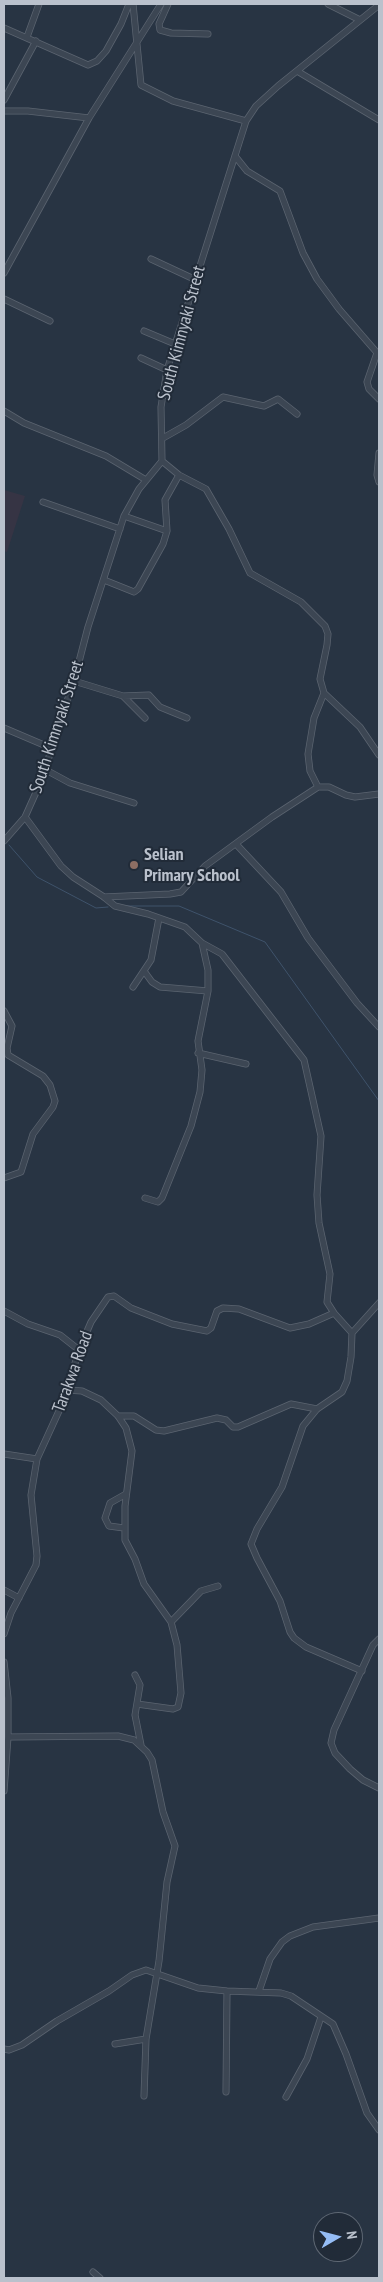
<!DOCTYPE html>
<html>
<head>
<meta charset="utf-8">
<style>
	body { margin:0 }
	#map { position:relative; width:383px; height:2282px; overflow:hidden; background:#283443; font-family:"PT Sans Narrow",sans-serif }
	canvas { display:block }
	.frame { position:absolute; inset:0; border:5px solid #bac1cc; pointer-events:none }
	.north { position:absolute; left:313px; top:2212px; width:50px; height:50px; box-sizing:border-box; background:#212b38; border:1px solid #5e6773; border-radius:50%; rotate:82deg; font-size:14px; font-weight:700; line-height:20px; text-align:center; color:#bac1cc }
	.north::after { content:''; display:block; margin:auto; width:18px; height:22px; background:#95bdf6; clip-path:polygon(50% 0,100% 100%,50% 72%,0 100%) }
</style>
</head>
<body>
<div id="map">
<canvas width="383" height="2282"></canvas>
<div class="frame"></div>
<div class="north">N</div>
</div>
<script>
const ctx = document.querySelector('canvas').getContext('2d');
ctx.lineJoin = 'round';
function fillPath(path, color) {
  ctx.fillStyle = color;
  ctx.fill(path, 'evenodd');
}
function shape(rows) {
  const path = new Path2D();
  for (const r of rows) {
    path.moveTo(r[0], r[1]);
    for (let i = 2; i < r.length; i += 2) path.lineTo(r[i], r[i + 1]);
  }
  return path;
}
function strokePath(path, color, width, dash) {
  ctx.strokeStyle = color;
  ctx.lineWidth = width;
  ctx.lineCap = dash ? 'butt' : 'round';
  ctx.setLineDash(dash || []);
  ctx.stroke(path);
}
function label(font, color, halo, rows, align = 'center') {
  ctx.font = font + ' "PT Sans Narrow",sans-serif';
  ctx.lineWidth = 4;
  ctx.setLineDash([]);
  ctx.textBaseline = 'middle';
  ctx.strokeStyle = halo;
  ctx.fillStyle = color;
  for (const [text, x, y, turn = 0] of rows) {
    ctx.save();
    ctx.translate(x, y);
    ctx.rotate((+turn || 0) * Math.PI / 180);
    ctx.textAlign = isNaN(turn) ? turn : align;
    if (halo) ctx.strokeText(text, 0, 0);
    ctx.fillText(text, 0, 0);
    ctx.restore();
  }
}
fillPath(shape([
	[4,490,25,496,7,552,4,551]
]), '#363444');
strokePath(shape([
	[9,845,37,877,96,908,108,907],
	[124,906,179,906,265,942,379,1101]
]), '#3f536b', 1);
const minor = shape([
	[133,4,141,85,173,101,246,121],
	[168,4,159,24,160,30,171,33,208,34],
	[328,4,360,20],
	[4,28,88,65,97,61,106,51,121,24,129,4],
	[27,37,39,4],
	[297,71,379,120],
	[4,100,36,41],
	[4,111,28,111,89,118],
	[235,156,247,171,280,191,303,253,317,279,339,309,379,355],
	[151,259,196,280],
	[4,273,89,118,161,4],
	[4,299,50,321],
	[144,331,175,344],
	[379,353,377,353,367,382,369,389,379,399],
	[141,358,167,370],
	[4,411,24,423,106,456,146,480],
	[163,438,186,425,223,397,264,406,278,399,297,414],
	[379,453,377,475,379,482],
	[162,461,179,475,206,489,229,529,250,573,301,602,325,626,328,634,327,645,320,679,324,693,360,727,379,755],
	[43,502,120,529],
	[124,516,167,531],
	[104,580,134,592,138,589,163,544,167,531,165,500,179,475],
	[74,681,123,696,145,718],
	[123,696,149,695,160,707,187,718],
	[4,728,51,748],
	[46,770,70,783,134,803],
	[318,787,310,771,308,754,314,718,324,693],
	[25,817,61,866,73,877,104,897,115,906,148,914,185,927,202,943,222,954,304,1060,321,1136,317,1195,319,1223,330,1274,327,1302,334,1313,352,1333,351,1357,347,1381,342,1392,317,1409,303,1426,282,1487,257,1529,251,1544,257,1558,280,1601,290,1632,294,1638,306,1647,362,1671],
	[4,841,25,817,46,770,51,748,74,681,88,627,124,516,139,489,162,461,161,407,167,370,246,121,256,106,278,86,379,5],
	[236,844,281,892,308,938,357,1003,379,1027],
	[104,897,170,894,181,892,205,866,272,817,318,787,329,787,346,795,355,797,379,794],
	[144,971,152,982,160,987,208,991],
	[133,987,151,960,159,918],
	[4,1011,12,1026,7,1048,8,1055,43,1076,50,1085,55,1101,53,1107,33,1134,21,1172,4,1178],
	[198,1053,246,1064],
	[145,1198,158,1202,162,1198,191,1126,200,1092,202,1070,198,1041,208,991,208,970,202,943],
	[4,1311,28,1324,60,1335,79,1350],
	[352,1333,379,1303],
	[67,1390,82,1391,101,1400,118,1416,126,1428,132,1451,125,1506,125,1540,135,1559,144,1584,171,1622,177,1645,181,1693,178,1707,173,1709,137,1704],
	[118,1416,134,1416,156,1430,164,1431,217,1418,226,1420,233,1427,238,1427,291,1404,317,1409],
	[4,1454,37,1459],
	[124,1528,109,1526,105,1518,110,1503,126,1494],
	[4,1590,19,1598],
	[171,1622,201,1591,218,1586],
	[4,1634,11,1613,36,1565,37,1556,31,1495,37,1459,64,1400,79,1350,91,1322,108,1297,114,1296,131,1308,172,1324,207,1331,211,1328,217,1311,223,1308,239,1309,290,1328,309,1324,334,1313],
	[379,1639,373,1645,334,1730,331,1743,335,1753,350,1769,363,1780,379,1788],
	[4,1662,8,1698,8,1737,4,1791],
	[135,1675,140,1685,135,1715,141,1745],
	[8,1737,118,1736,134,1740,147,1752,152,1760,163,1812,175,1846,167,1882,159,1961,146,2039,144,2096],
	[259,1991,270,1959,282,1942,290,1936,313,1927,379,1918],
	[115,2044,146,2039],
	[4,2049,9,2050,22,2045,57,2021,109,1991,132,1975,146,1970,198,1988,227,1991,281,1993,291,1996,333,2024,346,2054,367,2113,379,2130],
	[226,2092,227,1991],
	[286,2097,307,2059,321,2017],
	[93,2272,100,2278]
]);
strokePath(minor, '#5b6470', 7);
strokePath(minor, '#3c4653', 5.5);
for (const [x, y, r, color] of [
	[134,865,5,"#8d6e63"]
]) {
  const dot = new Path2D();
  dot.arc(x, y, r, 0, 2 * Math.PI);
  ctx.fillStyle = color;
  ctx.fill(dot);
  strokePath(dot, '#212b38', 2);
}
label('18px', '#bac1cc', '#212b38', [
	["South Kimnyaki Street",182,333,-75],
	["South Kimnyaki Street",57,727,-72],
	["Tarakwa Road",73,1372,-70]
]);
label('bold 18px', '#bac1cc', '#212b38', [
	["Selian",144,855],
	["Primary School",144,876]
], 'left');
</script>
</body>
</html>
